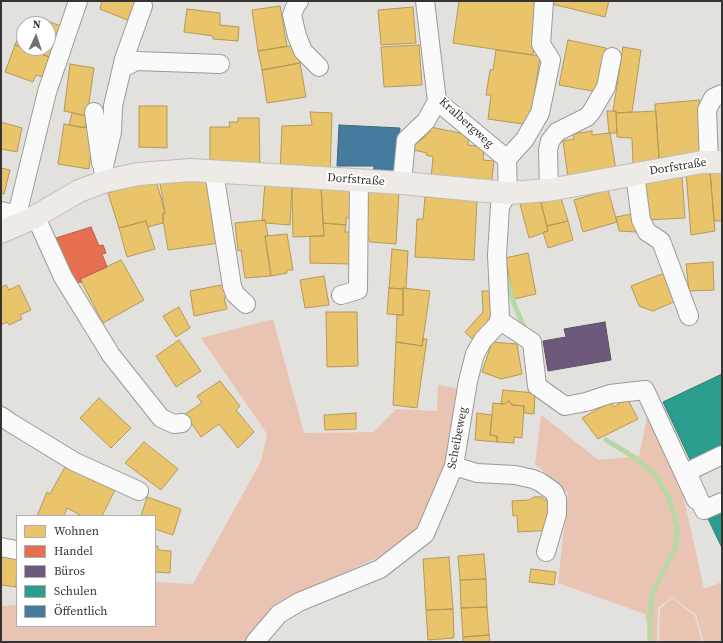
<!DOCTYPE html>
<html>
<head>
<meta charset="utf-8">
<style>
	body { margin:0 }
	#map { position:relative; width:723px; height:643px; overflow:hidden; background:#e2e1de; font-family:"Source Serif 4",serif }
	canvas { display:block }
	.frame { position:absolute; inset:0; border:2px solid #353432; pointer-events:none }
	.legend { position:absolute; left:16px; top:515px; width:140px; height:112px; box-sizing:border-box; background:#fff; border:1px solid #aeaead; margin:0; padding:5px 7px; list-style:none; font-size:12px; color:#353432 }
	.legend li { display:flex; align-items:center; gap:8px; height:20px }
	.legend b { width:20px; border:1px solid #aeaead }
	.north { position:absolute; left:16px; top:16px; width:40px; height:40px; box-sizing:border-box; background:#fff; border:1px solid #aeaead; border-radius:50%; rotate:3deg; font-size:11px; font-weight:700; line-height:16px; text-align:center; color:#353432 }
	.north::after { content:''; display:block; margin:auto; width:14px; height:18px; background:#72716e; clip-path:polygon(50% 0,100% 100%,50% 72%,0 100%) }
</style>
</head>
<body>
<div id="map">
<canvas width="723" height="643"></canvas>
<div class="frame"></div>
<ul class="legend">
<li><b style="height:11px;background:#e9c46a"></b>Wohnen</li>
<li><b style="height:11px;background:#e76f51"></b>Handel</li>
<li><b style="height:11px;background:#6d597a"></b>Büros</li>
<li><b style="height:11px;background:#2a9d8f"></b>Schulen</li>
<li><b style="height:11px;background:#457b9d"></b>Öffentlich</li>
</ul>
<div class="north">N</div>
</div>
<script>
const ctx = document.querySelector('canvas').getContext('2d');
ctx.lineJoin = 'round';
function fillPath(path, color) {
  ctx.fillStyle = color;
  ctx.fill(path, 'evenodd');
}
function shape(rows) {
  const path = new Path2D();
  for (const r of rows) {
    path.moveTo(r[0], r[1]);
    for (let i = 2; i < r.length; i += 2) path.lineTo(r[i], r[i + 1]);
  }
  return path;
}
function strokePath(path, color, width, dash) {
  ctx.strokeStyle = color;
  ctx.lineWidth = width;
  ctx.lineCap = dash ? 'butt' : 'round';
  ctx.setLineDash(dash || []);
  ctx.stroke(path);
}
function label(font, color, halo, rows, align = 'center') {
  ctx.font = font + ' "Source Serif 4",serif';
  ctx.lineWidth = 4;
  ctx.setLineDash([]);
  ctx.textBaseline = 'middle';
  ctx.strokeStyle = halo;
  ctx.fillStyle = color;
  for (const [text, x, y, turn = 0] of rows) {
    ctx.save();
    ctx.translate(x, y);
    ctx.rotate((+turn || 0) * Math.PI / 180);
    ctx.textAlign = isNaN(turn) ? turn : align;
    if (halo) ctx.strokeText(text, 0, 0);
    ctx.fillText(text, 0, 0);
    ctx.restore();
  }
}
fillPath(shape([
	[273,319,304,433,374,432,396,409,437,411,438,385,460,389,446,463,421,525,379,557,292,597,249,642,1,642,1,606,17,605,17,626,155,626,155,582,193,584,261,461,267,434,201,338],
	[653,389,682,490,704,589,722,582,722,642,704,642,696,615,672,597,658,608,657,642,650,642,645,614,558,583,568,493,535,464,541,415,599,460,639,456],
	[672,598,695,616,702,642,659,642,660,609]
]), '#e9c4b2');
const homes = shape([
	[102,1,143,1,135,23,100,9,102,1],
	[459,1,541,1,533,55,453,43,459,1],
	[553,1,609,1,605,17,552,4,553,1],
	[280,6,287,46,258,51,252,10,280,6],
	[413,7,416,43,381,45,378,10,413,7],
	[187,9,220,13,220,25,239,27,238,41,213,39,213,36,184,32,187,9],
	[47,21,61,26,49,57,24,48,48,48,47,21],
	[24,24,24,48,15,45,24,24],
	[568,40,606,48,598,92,559,85,568,40],
	[15,45,56,59,50,79,36,75,33,82,5,72,15,45],
	[297,45,300,63,262,70,258,51,297,45],
	[419,45,422,85,384,87,381,47,419,45],
	[623,47,641,50,632,112,616,113,616,111,613,111,623,47],
	[496,50,540,56,530,125,488,119,491,95,486,95,490,70,493,70,496,50],
	[300,63,306,97,267,103,262,70,300,63],
	[70,64,94,68,87,116,64,111,70,64],
	[699,100,703,153,659,158,655,104,699,100],
	[139,106,167,106,167,148,139,147,139,106],
	[607,111,616,111,617,133,609,133,607,111],
	[656,111,659,160,633,164,632,138,617,137,616,113,656,111],
	[310,112,332,113,330,175,280,173,282,126,312,125,310,112],
	[72,113,87,116,85,128,69,125,72,113],
	[238,118,259,118,260,167,210,167,210,127,230,127,229,122,238,122,238,118],
	[1,122,22,128,17,152,1,149,1,122],
	[64,124,94,129,89,169,58,164,64,124],
	[431,127,469,135,468,145,484,147,483,160,494,161,491,187,431,179,433,157,426,155,427,153,414,150,414,146,430,132,431,127],
	[592,131,592,135,610,133,616,170,568,178,563,141,574,139,573,134,592,131],
	[1,168,10,170,4,194,1,193,1,168],
	[722,169,722,221,714,221,710,171,722,169],
	[710,171,715,231,691,235,686,173,710,171],
	[208,175,220,243,168,250,163,220,163,213,165,213,160,183,208,175],
	[682,177,685,218,646,220,644,179,682,177],
	[156,180,165,213,163,213,163,223,148,227,146,221,119,228,108,193,156,180],
	[265,183,292,186,290,225,266,223,265,220,262,221,265,183],
	[321,187,324,236,293,237,292,188,321,187],
	[321,188,350,189,350,218,346,218,346,225,323,223,321,188],
	[367,189,399,192,396,244,370,242,364,229,367,189],
	[608,190,617,222,583,232,574,200,608,190],
	[425,197,477,200,474,260,415,257,417,219,423,219,425,197],
	[540,198,548,231,529,238,520,204,540,198],
	[561,198,568,221,547,226,541,203,561,198],
	[632,214,636,232,619,231,616,217,632,214],
	[265,220,268,236,265,236,271,276,245,278,241,250,238,251,235,223,265,220],
	[146,221,155,249,127,257,119,228,146,221],
	[568,221,573,240,548,248,543,232,548,231,547,226,568,221],
	[323,223,346,225,345,232,351,232,351,264,310,263,310,236,324,236,323,223],
	[287,234,293,270,287,270,287,273,271,276,265,236,287,234],
	[392,249,408,251,406,288,403,289,389,288,392,249],
	[528,253,536,294,514,299,505,258,528,253],
	[121,260,144,300,103,323,80,279,121,260],
	[713,262,714,290,689,291,686,264,713,262],
	[667,272,678,300,653,311,639,306,631,286,667,272],
	[324,276,329,305,305,308,300,280,324,276],
	[227,284,230,297,224,298,227,309,194,316,190,291,227,284],
	[6,285,9,290,19,285,31,310,20,315,22,319,9,325,7,322,1,325,1,288,6,285],
	[389,288,403,289,403,315,387,314,389,288],
	[403,288,430,291,422,346,396,342,397,315,403,315,403,288],
	[482,291,493,291,493,319,473,340,465,332,483,312,482,291],
	[179,307,190,328,176,337,163,316,179,307],
	[326,312,357,312,358,366,327,367,326,312],
	[423,339,427,339,417,408,393,405,396,342,422,346,423,339],
	[179,340,201,371,176,387,156,356,179,340],
	[492,342,517,344,522,374,501,379,482,372,492,342],
	[220,381,240,406,236,410,254,432,238,448,219,424,201,437,185,414,202,403,197,396,220,381],
	[503,390,535,393,534,414,524,413,524,406,512,405,509,401,504,404,501,404,503,390],
	[99,398,131,428,111,448,80,418,99,398],
	[627,398,638,419,598,439,582,418,611,402,614,407,627,398],
	[509,401,512,405,524,406,522,438,514,437,514,443,497,442,497,436,490,435,493,403,504,404,509,401],
	[356,413,356,429,325,430,324,415,356,413],
	[477,413,492,415,490,435,497,436,497,442,475,440,477,413],
	[144,442,178,469,161,490,125,463,144,442],
	[65,467,115,490,102,516,82,516,67,508,64,516,37,516,47,492,50,494,65,467],
	[147,497,181,509,173,535,155,529,155,516,141,516,147,497],
	[534,497,542,497,543,499,554,504,553,530,518,532,517,515,513,516,512,501,529,500,534,497],
	[155,546,158,546,158,550,171,551,170,573,155,572,155,546],
	[1,554,17,557,16,587,1,585,1,554],
	[484,554,486,579,460,580,458,556,484,554],
	[449,557,453,609,426,610,423,559,449,557],
	[531,569,556,572,554,585,529,582,531,569],
	[486,579,487,607,461,608,460,580,486,579],
	[487,607,489,635,463,637,461,608,487,607],
	[453,609,454,638,428,640,426,610,453,609],
	[489,635,490,642,463,642,463,637,489,635]
]);
fillPath(homes, '#e9c46a');
strokePath(homes, '#b39959', 1);
const shops = shape([
	[91,227,99,246,103,245,106,253,102,254,107,267,80,279,82,282,73,283,56,238,91,227]
]);
fillPath(shops, '#e76f51');
strokePath(shops, '#b25d48', 1);
const offices = shape([
	[605,322,611,360,548,371,543,341,566,337,564,329,605,322]
]);
fillPath(offices, '#6d597a');
strokePath(offices, '#5c4e64', 1);
const schools = shape([
	[722,374,722,455,694,468,663,402,722,374],
	[722,502,722,548,704,510,722,502]
]);
fillPath(schools, '#2a9d8f');
strokePath(schools, '#2d7e73', 1);
const public = shape([
	[339,125,400,128,397,178,373,176,374,166,337,166,339,125]
]);
fillPath(public, '#457b9d');
strokePath(public, '#40667d', 1);
strokePath(shape([
	[506,275,514,304,524,327],
	[606,440,634,457,654,474,669,498,677,526,676,545,652,594,650,620,650,642]
]), '#b7d8a4', 5);
const minor = shape([
	[299,1,295,7,292,15,297,36,303,51,319,67],
	[123,68,136,61,220,64],
	[94,112,101,163],
	[507,159,525,139,540,113,551,60,541,44,544,1],
	[709,162,707,110,713,98,722,94],
	[103,170,112,132,113,106,117,89,124,59,143,6],
	[214,172,232,286,235,294,246,304],
	[635,174,641,220,647,232,661,241,689,316],
	[402,183,406,140,426,121,437,101],
	[549,190,548,150,550,141,557,132,587,117,592,111,606,87,612,57],
	[1,211,28,217,39,224,63,277,111,355,161,418,174,424,182,423],
	[17,215,47,92,78,1],
	[341,295,358,290,359,180],
	[499,320,532,342,537,386,565,406,586,402,610,394,645,390,696,500],
	[1,416,11,423,75,462,139,491],
	[722,455,687,472,704,510,722,502],
	[454,466,477,473,515,475,533,479,540,482,554,492,557,499,557,514,546,552],
	[1,547,16,550],
	[255,642,279,614,299,602,380,569,425,534,454,466,468,381,475,354,483,340,498,324,500,317,497,255,500,206,508,193,507,159,437,101,425,1]
]);
const major = shape([
	[1,232,31,219,79,191,106,181,138,174,191,170,402,183,508,193,549,190,702,162,722,162]
]);
strokePath(minor, '#9a9a97', 20);
strokePath(major, '#bdbdbb', 24);
strokePath(minor, '#fbfafa', 18);
strokePath(major, '#eeeae5', 22);
label('12px', '#353432', '#fff', [
	["Kralbergweg",466,123,42],
	["Dorfstraße",678,167,-9],
	["Dorfstraße",356,180,4],
	["Scheibeweg",458,438,-79]
]);
</script>
</body>
</html>
